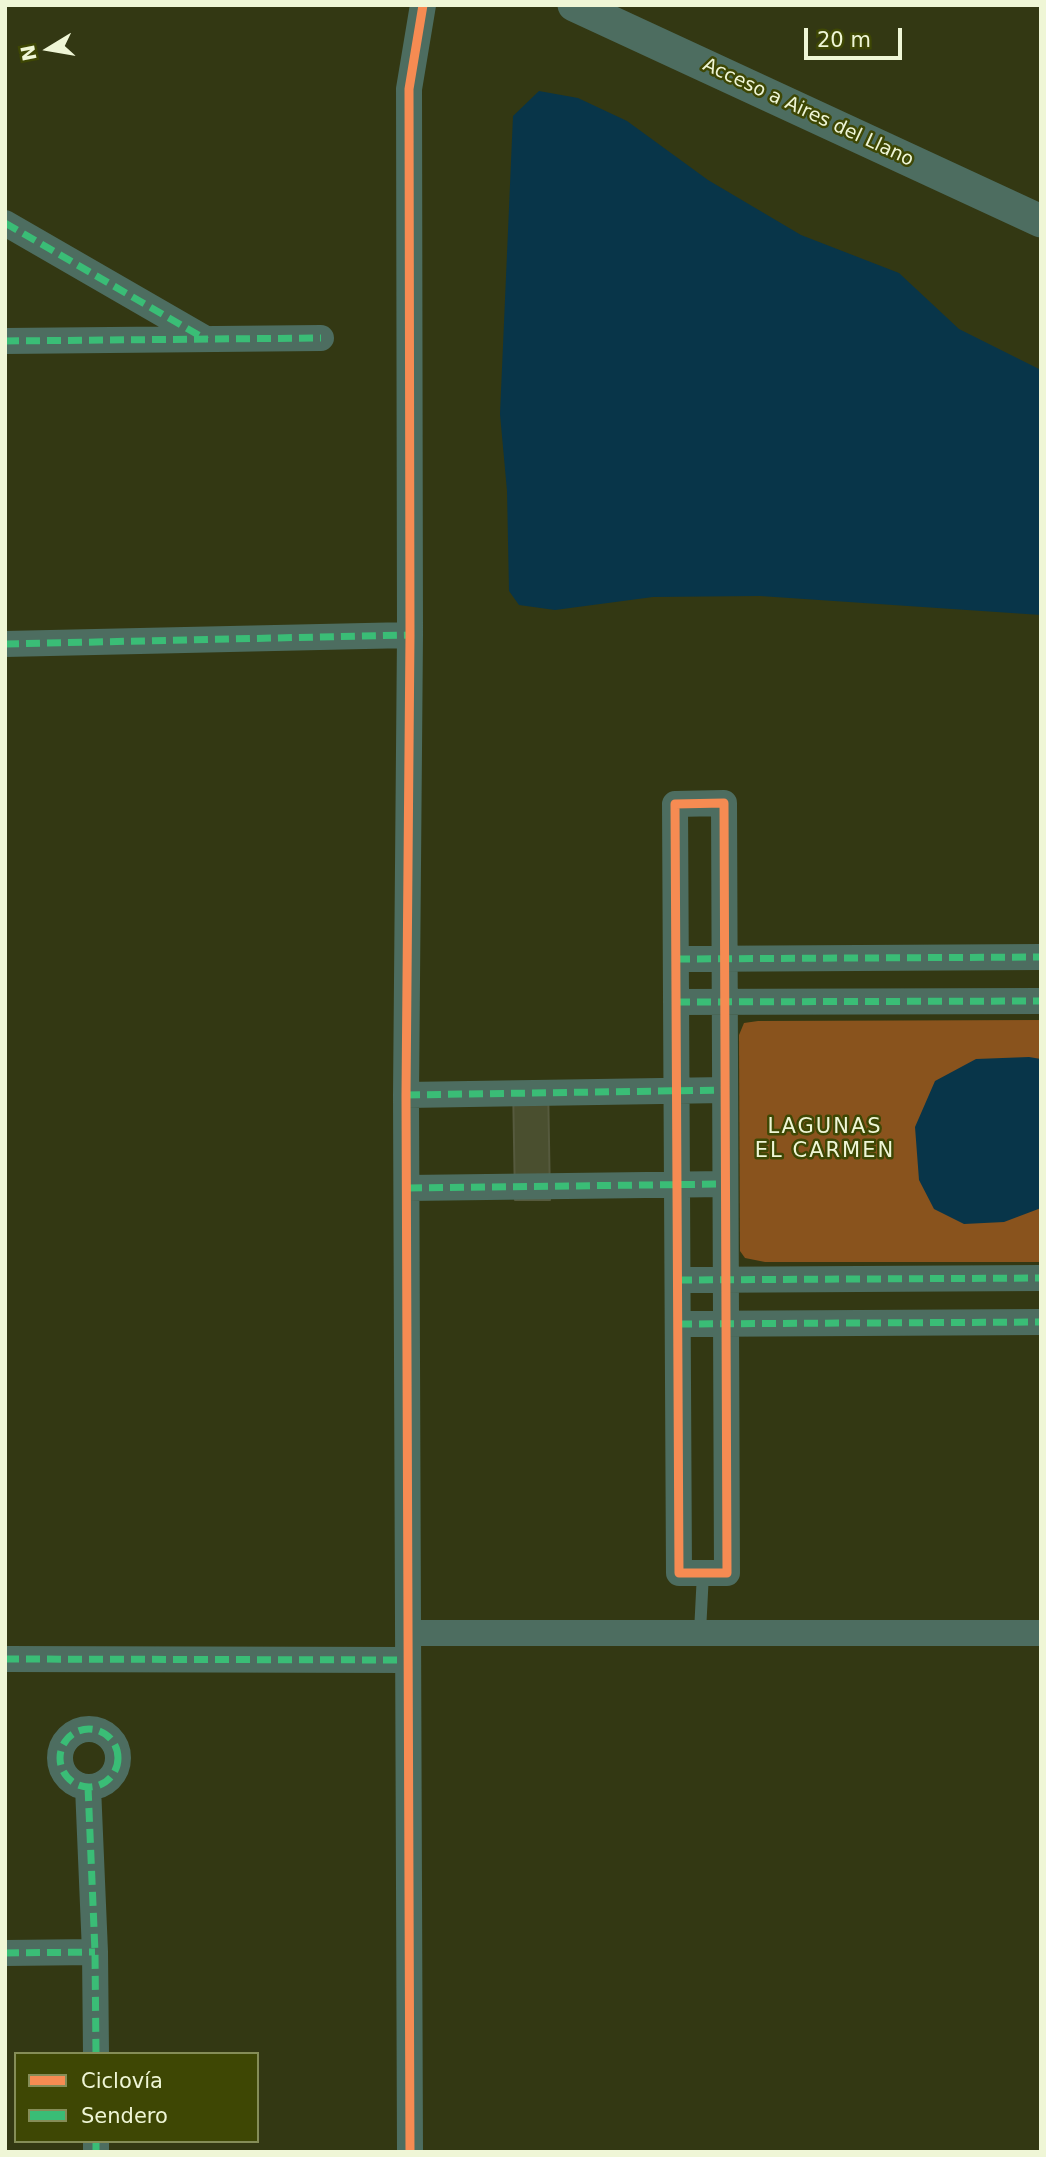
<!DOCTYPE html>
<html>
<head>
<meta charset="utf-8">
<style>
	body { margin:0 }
	#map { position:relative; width:1046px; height:2157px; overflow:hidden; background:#333813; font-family:"DejaVu Sans",sans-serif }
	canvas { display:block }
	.frame { position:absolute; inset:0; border:7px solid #eff6d6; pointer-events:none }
	.legend { position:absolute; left:14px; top:2052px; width:245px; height:91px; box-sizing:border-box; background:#3e4704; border:2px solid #858d58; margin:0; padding:9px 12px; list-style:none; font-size:21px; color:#eff6d6 }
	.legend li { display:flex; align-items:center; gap:14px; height:35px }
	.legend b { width:35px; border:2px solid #858d58 }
	.north { position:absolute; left:14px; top:14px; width:70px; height:70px; -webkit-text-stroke:5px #3e4704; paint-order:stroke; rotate:259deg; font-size:19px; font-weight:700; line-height:28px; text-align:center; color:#eff6d6 }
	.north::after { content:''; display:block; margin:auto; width:24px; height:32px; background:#eff6d6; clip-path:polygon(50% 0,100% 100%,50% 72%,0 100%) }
	.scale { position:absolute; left:804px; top:28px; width:98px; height:32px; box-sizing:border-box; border:4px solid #eff6d6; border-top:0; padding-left:9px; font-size:21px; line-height:24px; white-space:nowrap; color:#eff6d6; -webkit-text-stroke:5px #3e4704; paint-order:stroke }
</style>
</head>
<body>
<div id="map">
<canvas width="1046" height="2157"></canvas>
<div class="frame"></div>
<ul class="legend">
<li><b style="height:9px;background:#f68b52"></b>Ciclovía</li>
<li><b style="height:9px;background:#3abd76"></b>Sendero</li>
</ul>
<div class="north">N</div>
<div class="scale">20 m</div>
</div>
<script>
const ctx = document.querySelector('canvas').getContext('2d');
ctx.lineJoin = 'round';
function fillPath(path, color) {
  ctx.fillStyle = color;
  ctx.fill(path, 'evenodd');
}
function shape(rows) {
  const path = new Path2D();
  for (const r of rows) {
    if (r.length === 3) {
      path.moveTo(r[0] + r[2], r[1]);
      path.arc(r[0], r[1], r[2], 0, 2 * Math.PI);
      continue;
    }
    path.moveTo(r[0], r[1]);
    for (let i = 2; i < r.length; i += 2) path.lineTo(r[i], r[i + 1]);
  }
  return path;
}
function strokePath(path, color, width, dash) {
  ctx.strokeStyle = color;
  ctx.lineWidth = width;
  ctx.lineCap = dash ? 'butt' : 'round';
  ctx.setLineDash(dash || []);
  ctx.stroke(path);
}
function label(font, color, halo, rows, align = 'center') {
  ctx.font = font + ' "DejaVu Sans",sans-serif';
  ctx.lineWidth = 5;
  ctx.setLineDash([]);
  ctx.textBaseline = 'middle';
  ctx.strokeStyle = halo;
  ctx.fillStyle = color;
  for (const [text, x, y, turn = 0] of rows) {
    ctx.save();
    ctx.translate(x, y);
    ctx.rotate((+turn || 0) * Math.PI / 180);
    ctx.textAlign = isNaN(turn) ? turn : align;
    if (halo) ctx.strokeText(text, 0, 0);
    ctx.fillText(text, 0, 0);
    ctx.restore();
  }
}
fillPath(shape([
	[1041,1020,1041,1262,765,1262,745,1258,740,1251,739,1035,744,1023,758,1021]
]), '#89531d');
fillPath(shape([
	[539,91,578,98,627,121,708,180,801,235,899,273,959,329,1041,370,1041,615,760,596,653,597,555,610,519,605,509,591,507,491,500,414,513,116],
	[1029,1057,1041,1059,1041,1208,1004,1222,964,1224,934,1209,919,1180,915,1127,935,1081,976,1059]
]), '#083549');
const building = shape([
	[548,1083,550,1200,515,1200,513,1084,548,1083]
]);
fillPath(building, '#4a4f2f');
strokePath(building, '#565a3e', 2);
strokePath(shape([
	[700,1632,703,1573]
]), '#4d6d60', 12);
strokePath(shape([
	[5,223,206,339],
	[5,341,321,338],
	[5,644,410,635],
	[724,803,727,1573,679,1573,675,804,724,803],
	[676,959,1041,957],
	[676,1002,1041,1001],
	[406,1095,725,1090],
	[408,1188,725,1184],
	[678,1280,1041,1278],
	[678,1324,1041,1322],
	[409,1633,1041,1633],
	[5,1659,407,1660],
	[89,1758,29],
	[88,1787,95,1952,96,2054],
	[5,1953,95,1952],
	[96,2141,96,2152],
	[410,2152,406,1095,410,635,409,89,423,5]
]), '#4d6d60', 26);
strokePath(shape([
	[574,5,1041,221]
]), '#4d6d60', 33);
strokePath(shape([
	[5,223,207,340],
	[5,341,321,338],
	[5,644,410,635],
	[676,959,1041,957],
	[676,1002,1041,1001],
	[406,1095,725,1090],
	[408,1188,725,1184],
	[678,1280,1041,1278],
	[678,1324,1041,1322],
	[5,1659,407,1660],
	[89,1758,29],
	[88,1787,95,1952,96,2054],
	[5,1953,95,1952],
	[96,2141,96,2152]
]), '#3abd76', 7, [14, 7]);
strokePath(shape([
	[724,803,727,1573,679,1573,675,804,724,803],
	[410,2152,406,1095,410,635,409,89,423,5]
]), '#f68b52', 9);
label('19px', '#eff6d6', '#3e4704', [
	["Acceso a Aires del Llano",808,113,25]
]);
ctx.letterSpacing = '2px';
label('21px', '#eff6d6', '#3e4704', [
	["LAGUNAS",825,1128],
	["EL CARMEN",825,1152]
]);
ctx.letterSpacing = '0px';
</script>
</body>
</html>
